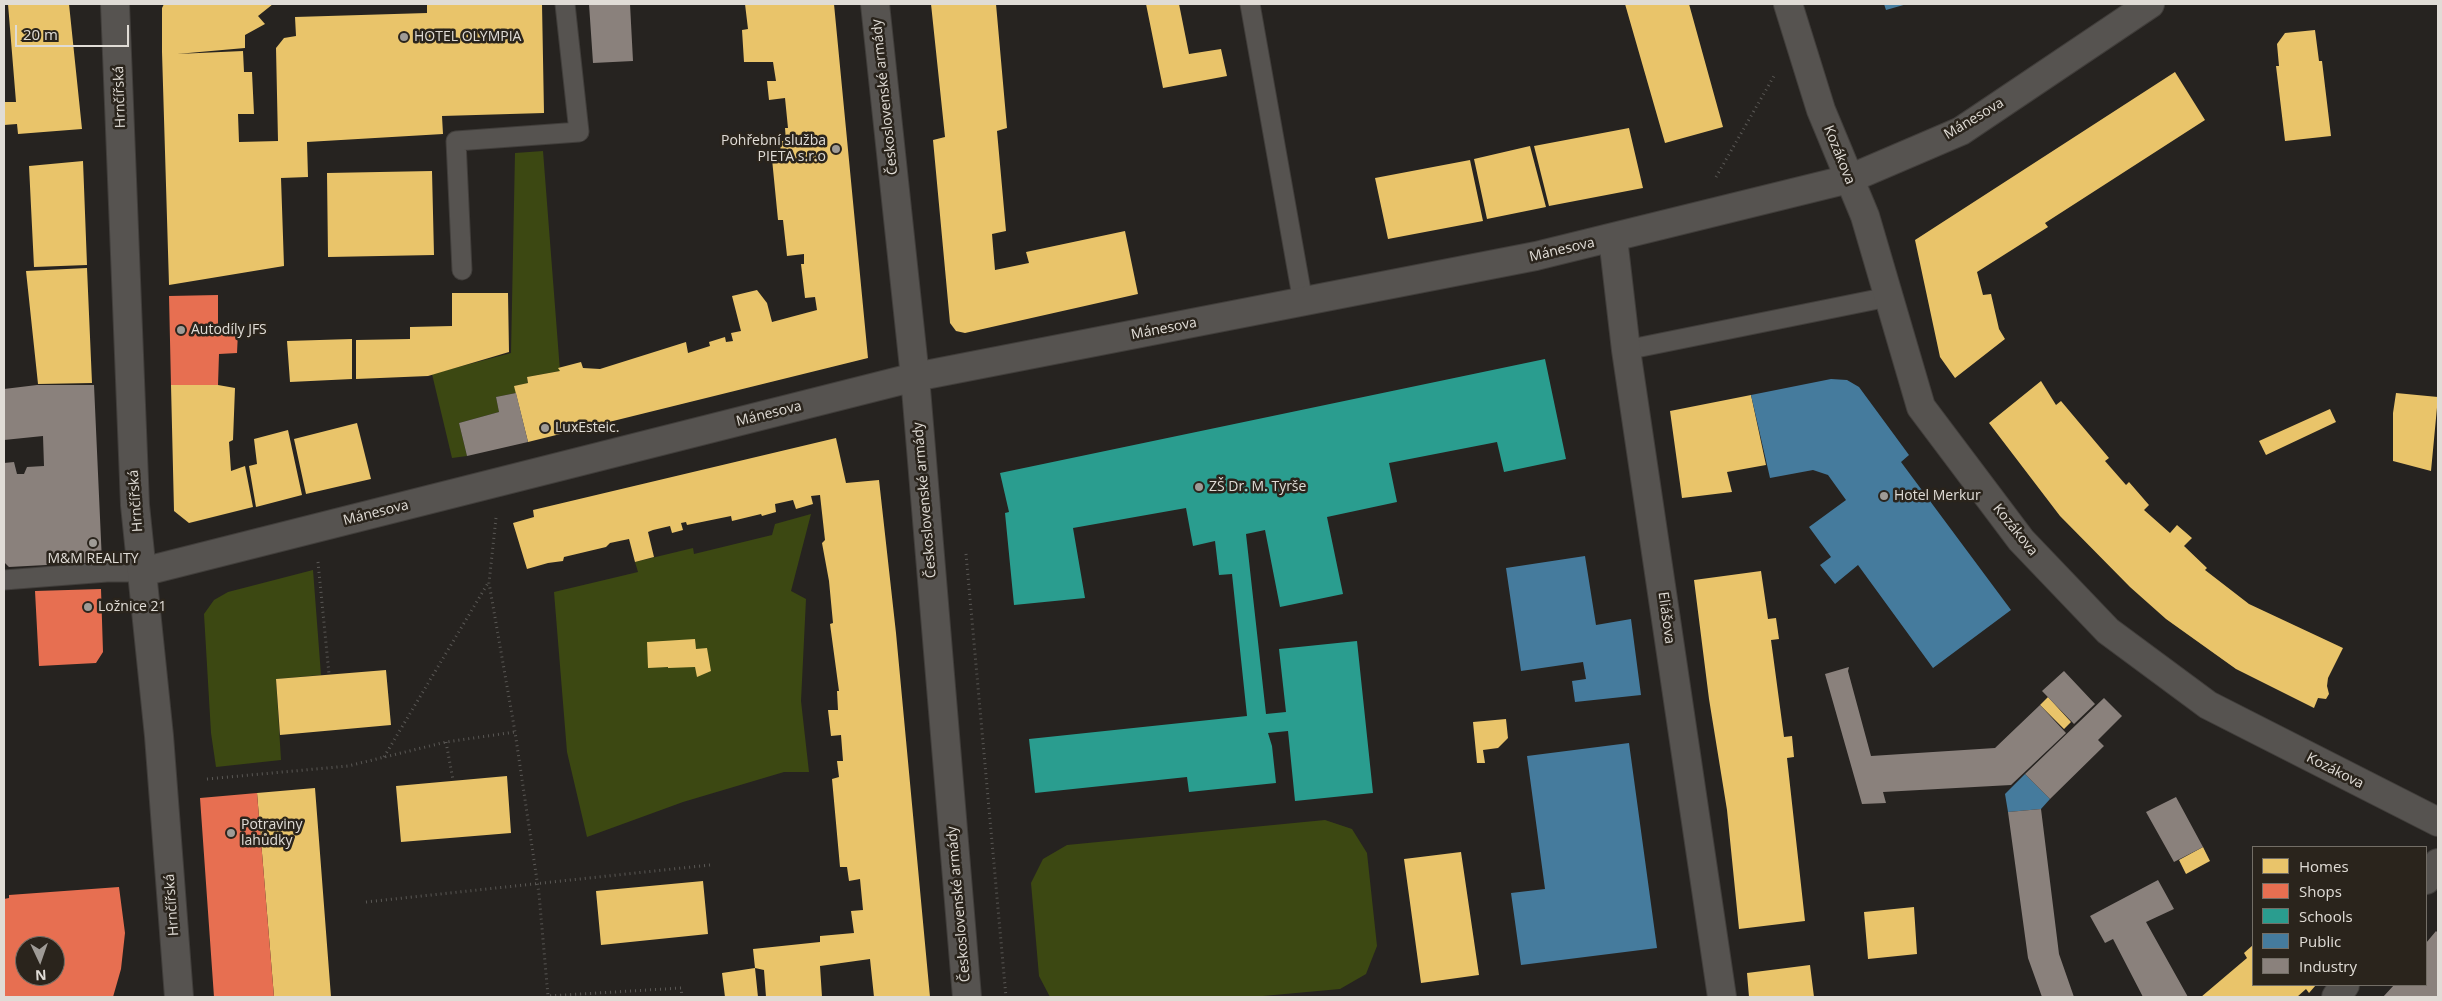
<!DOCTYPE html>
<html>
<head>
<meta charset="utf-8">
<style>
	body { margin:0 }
	#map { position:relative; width:2442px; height:1001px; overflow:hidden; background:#262320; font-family:"Open Sans",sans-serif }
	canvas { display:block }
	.frame { position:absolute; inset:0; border:5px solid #e0dcd6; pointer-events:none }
	.legend { position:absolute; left:2252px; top:846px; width:175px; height:140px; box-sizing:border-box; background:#2a241c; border:1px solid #736e66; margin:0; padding:6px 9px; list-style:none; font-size:15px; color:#e0dcd6 }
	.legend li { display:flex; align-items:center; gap:10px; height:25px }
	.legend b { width:25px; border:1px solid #736e66 }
	.north { position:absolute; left:15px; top:936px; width:50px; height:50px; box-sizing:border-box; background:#2a241c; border:1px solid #736e66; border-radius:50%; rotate:177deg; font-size:14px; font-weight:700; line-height:20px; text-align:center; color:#e0dcd6 }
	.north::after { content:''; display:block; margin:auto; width:18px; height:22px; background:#9f9b96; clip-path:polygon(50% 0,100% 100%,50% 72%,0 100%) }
	.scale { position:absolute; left:15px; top:25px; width:114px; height:22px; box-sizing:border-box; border:2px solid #e0dcd6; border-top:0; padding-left:6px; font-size:15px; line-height:18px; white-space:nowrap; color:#e0dcd6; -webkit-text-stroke:4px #2a241c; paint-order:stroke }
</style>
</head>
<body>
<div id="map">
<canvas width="2442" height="1001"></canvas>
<div class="frame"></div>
<ul class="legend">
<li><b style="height:14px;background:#e9c46a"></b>Homes</li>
<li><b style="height:14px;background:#e76f51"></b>Shops</li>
<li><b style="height:14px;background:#2a9d8f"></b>Schools</li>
<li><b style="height:14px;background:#457b9d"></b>Public</li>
<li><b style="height:14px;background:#8a817c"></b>Industry</li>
</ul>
<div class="north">N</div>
<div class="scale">20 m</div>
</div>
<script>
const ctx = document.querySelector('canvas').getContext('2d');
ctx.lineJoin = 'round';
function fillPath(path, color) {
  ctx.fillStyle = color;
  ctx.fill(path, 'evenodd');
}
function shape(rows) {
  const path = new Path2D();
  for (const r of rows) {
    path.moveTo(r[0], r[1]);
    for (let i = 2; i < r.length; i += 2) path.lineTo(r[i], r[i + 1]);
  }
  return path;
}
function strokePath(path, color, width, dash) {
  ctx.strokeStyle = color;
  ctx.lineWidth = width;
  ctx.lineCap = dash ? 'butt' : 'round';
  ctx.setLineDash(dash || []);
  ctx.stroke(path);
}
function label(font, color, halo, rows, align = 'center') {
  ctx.font = font + ' "Open Sans",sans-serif';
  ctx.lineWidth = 5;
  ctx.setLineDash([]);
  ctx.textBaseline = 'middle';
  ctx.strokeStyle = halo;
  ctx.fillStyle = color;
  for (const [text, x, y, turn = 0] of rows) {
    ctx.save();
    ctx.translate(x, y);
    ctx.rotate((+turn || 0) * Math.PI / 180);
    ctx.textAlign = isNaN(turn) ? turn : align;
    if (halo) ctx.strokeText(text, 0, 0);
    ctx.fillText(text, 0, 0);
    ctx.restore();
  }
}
fillPath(shape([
	[543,151,560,371,527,377,528,383,515,386,516,393,496,397,499,412,459,423,467,456,452,458,432,374,511,353,515,153],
	[811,514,791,591,806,599,801,701,809,772,784,772,683,802,587,837,567,752,554,592,638,572,635,562,693,548,694,554,772,535,775,524],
	[313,570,321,675,276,679,281,760,216,767,211,733,204,614,214,600,228,592],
	[1325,820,1352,829,1367,853,1377,946,1366,974,1340,989,1252,997,1050,997,1039,976,1031,883,1043,859,1067,845]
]), '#3c4812');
fillPath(shape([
	[8,4,69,4,82,129,18,134,17,124,4,125,4,102,16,102],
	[164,4,273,4,258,16,265,24,245,35,245,48,177,54,243,51,244,72,252,72,254,114,238,114,239,142,278,141,276,48,284,38,296,36,295,17,427,13,427,4,542,4,544,113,442,116,443,134,307,142,308,177,281,178,284,266,169,285,162,52,162,8],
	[745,4,834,4,868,358,528,442,514,386,528,383,527,377,560,371,558,368,581,362,583,368,600,369,686,342,688,353,710,346,709,342,725,337,726,342,733,341,731,333,741,331,732,296,757,290,767,303,772,322,817,310,815,297,805,298,801,264,804,264,804,254,787,256,783,220,778,220,772,159,781,158,780,141,786,141,785,128,788,128,785,98,769,100,767,81,776,81,773,62,744,62,742,30,748,29],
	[931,4,996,4,1007,128,997,131,1006,231,992,234,995,270,1029,263,1026,252,1125,231,1138,294,965,333,956,331,950,323,933,140,945,137],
	[1146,4,1179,4,1189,54,1221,49,1227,76,1163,88],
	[1625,4,1689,4,1723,127,1665,143],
	[2315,30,2319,61,2322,61,2331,136,2285,141,2276,66,2279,66,2277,44,2285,33],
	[2175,72,2205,120,2045,223,2048,227,1977,272,1983,295,1991,294,1999,329,2005,339,1955,378,1940,357,1915,240],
	[1629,128,1643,188,1549,206,1534,146],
	[1530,146,1546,207,1487,219,1474,159],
	[1470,160,1483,221,1388,239,1375,178],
	[83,161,87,265,34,267,29,166],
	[432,171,434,255,328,257,327,173],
	[87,268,92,383,38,384,26,271],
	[452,293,508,293,509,352,428,376,356,379,356,340,410,339,410,327,452,326],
	[352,339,352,379,290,382,287,341],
	[2041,381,2056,405,2061,401,2109,458,2105,461,2126,485,2129,482,2149,505,2144,510,2170,533,2177,525,2192,538,2184,546,2207,568,2205,570,2249,604,2343,648,2328,678,2327,686,2329,694,2326,699,2318,698,2314,708,2236,669,2166,619,2130,587,2060,516,1989,423],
	[171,385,218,385,235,388,233,440,229,442,231,471,245,466,253,507,189,523,174,511],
	[2396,393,2438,397,2431,471,2393,461,2393,413],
	[1751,395,1766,465,1727,472,1732,492,1682,498,1670,411],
	[2330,409,2336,422,2266,455,2259,441],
	[357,423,371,479,306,494,294,439],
	[288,430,302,495,256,507,249,466,257,464,254,439],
	[836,438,846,483,879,480,896,633,930,997,874,997,870,959,820,966,822,997,766,997,764,970,755,968,753,949,820,942,820,936,854,933,851,911,863,910,860,879,849,881,847,867,840,867,832,779,839,777,837,761,843,761,841,735,831,736,828,710,838,710,837,691,839,691,830,624,833,623,829,581,822,543,825,540,820,495,811,496,813,504,796,509,793,500,775,504,776,512,762,516,761,514,732,521,731,516,687,525,686,522,681,523,683,530,672,533,670,526,653,530,648,532,654,557,635,562,629,539,610,543,606,547,564,557,563,561,548,563,527,569,513,523,534,517,533,510],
	[1761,571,1768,619,1776,618,1779,639,1771,640,1784,737,1792,736,1794,757,1787,758,1805,921,1739,929,1727,810,1709,699,1694,580],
	[695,639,696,649,707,648,711,671,697,677,695,667,668,668,668,662,668,667,648,668,647,642],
	[386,670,391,725,280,735,276,679],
	[2048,697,2071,722,2064,729,2040,705],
	[1506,719,1508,738,1498,748,1483,750,1485,763,1477,763,1473,722],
	[507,776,511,833,401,842,396,786],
	[315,788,331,997,274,997,257,793],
	[2203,847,2210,861,2186,874,2179,860],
	[1461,852,1479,975,1421,983,1404,859],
	[703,881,708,934,601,945,596,891],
	[1914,907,1917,954,1868,959,1864,912],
	[2253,945,2253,985,2316,985,2309,993,2306,989,2297,997,2201,997,2247,958,2244,953],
	[1810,965,1814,997,1749,997,1747,973],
	[755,968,758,997,725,997,722,973]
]), '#e9c46a');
fillPath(shape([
	[218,295,218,332,238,332,237,353,219,354,218,385,171,385,169,296],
	[101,589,103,652,96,663,39,666,35,591],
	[257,793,274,997,214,997,200,798],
	[119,887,125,933,121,969,113,997,4,997,4,899,9,898,9,895],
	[25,946,55,946,55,976,25,976]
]), '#e76f51');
fillPath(shape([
	[1545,359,1566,459,1504,472,1497,442,1389,463,1397,502,1327,517,1343,594,1280,607,1265,530,1246,534,1266,714,1286,712,1279,649,1357,641,1373,793,1295,801,1288,731,1268,733,1272,746,1276,783,1189,792,1187,777,1035,793,1029,739,1247,716,1232,574,1219,575,1215,541,1193,546,1186,508,1073,528,1085,598,1014,605,1005,513,1009,512,1000,473]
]), '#2a9d8f');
fillPath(shape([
	[1884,4,1907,4,1886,10],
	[1831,379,1847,380,1859,387,1909,455,1901,462,2011,610,1933,668,1858,565,1835,584,1820,565,1831,557,1809,527,1846,500,1828,475,1813,470,1770,478,1751,395],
	[1585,556,1596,625,1631,619,1641,695,1575,702,1572,681,1586,679,1583,662,1521,671,1506,568],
	[1629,743,1657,948,1521,965,1511,893,1545,889,1527,756],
	[2025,774,2050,799,2041,809,2008,812,2005,794]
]), '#457b9d');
fillPath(shape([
	[589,4,630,4,633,61,593,63],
	[37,385,94,385,102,562,9,567,4,562,4,463,14,462,17,474,24,474,27,467,44,466,43,436,4,440,4,389],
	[516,393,528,442,467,456,459,423,499,412,496,397],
	[1849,667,1848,671,1871,756,1995,748,2040,705,2066,733,2011,785,1883,792,1886,803,1862,804,1825,674],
	[2064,671,2095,704,2074,724,2042,691],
	[2104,698,2122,716,2098,740,2104,746,2050,799,2025,774],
	[2176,797,2203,847,2174,862,2146,812],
	[2041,809,2059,954,2074,997,2042,997,2028,958,2008,812],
	[2158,880,2174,909,2146,922,2188,997,2143,997,2113,939,2105,943,2090,916],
	[2436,931,2438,933,2438,997,2383,997,2394,985,2426,985,2426,943]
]), '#8a817c');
const service = shape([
	[1250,4,1303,302],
	[462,270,456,141,579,132,565,4],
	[1626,350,1888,297],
	[4,580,107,572,142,572]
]);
const minor = shape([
	[115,4,135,505,159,736,179,997],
	[875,4,915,377,967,997],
	[1788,4,1821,110,1865,216,1921,407,2021,540,2108,631,2208,705,2438,822],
	[1613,238,1626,350,1722,997],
	[142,572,915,377,1536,256,1849,179,1961,131,2150,4],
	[2426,880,2438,863],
	[2336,997,2345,985]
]);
strokePath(service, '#413e3b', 21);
strokePath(minor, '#413e3b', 30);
strokePath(shape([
	[1716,177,1774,76],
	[496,518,489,583,515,732,539,894,548,996,681,988,682,997],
	[966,554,1006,997],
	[318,562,329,674],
	[446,742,453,780],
	[384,757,488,583],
	[207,779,348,766,446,742,515,732],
	[366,902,710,865]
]), '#5a5855', 3, [1, 4]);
strokePath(service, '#565350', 19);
strokePath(minor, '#565350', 28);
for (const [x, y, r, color] of [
	[404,37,5,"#9f9b96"],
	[836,149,5,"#9f9b96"],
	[181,330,5,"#9f9b96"],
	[545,428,5,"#9f9b96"],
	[1199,487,5,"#9f9b96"],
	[1884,496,5,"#9f9b96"],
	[93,543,5,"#9f9b96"],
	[88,607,5,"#9f9b96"],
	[231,833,5,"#9f9b96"]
]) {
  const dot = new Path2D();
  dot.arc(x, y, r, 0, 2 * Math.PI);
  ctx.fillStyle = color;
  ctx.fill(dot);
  strokePath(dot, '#2a241c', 2);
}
label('14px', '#e0dcd6', '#2a241c', [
	["HOTEL OLYMPIA",414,37],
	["Pohřební služba",826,141,"right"],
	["PIETA s.r.o",826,157,"right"],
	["Autodíly JFS",191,330],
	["LuxEsteic.",555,428],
	["ZŠ Dr. M. Tyrše",1209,487],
	["Hotel Merkur",1894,496],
	["M&M REALITY",93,559,"center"],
	["Ložnice 21",98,607],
	["Potraviny",241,825],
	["lahůdky",241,841]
], 'left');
label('14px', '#e0dcd6', '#2a241c', [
	["Hrnčířská",120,97,-92],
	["Československé armády",885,97,-96],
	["Mánesova",1974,119,-31],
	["Kozákova",1839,155,68],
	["Mánesova",1562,250,-13],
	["Mánesova",1164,329,-11],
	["Mánesova",769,414,-14],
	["Československé armády",925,500,-95],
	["Hrnčířská",136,501,-94],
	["Mánesova",376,513,-14],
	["Kozákova",2015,530,51],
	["Eliášova",1666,618,82],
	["Kozákova",2335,771,27],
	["Československé armády",959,904,-95],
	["Hrnčířská",172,905,-94]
]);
</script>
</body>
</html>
